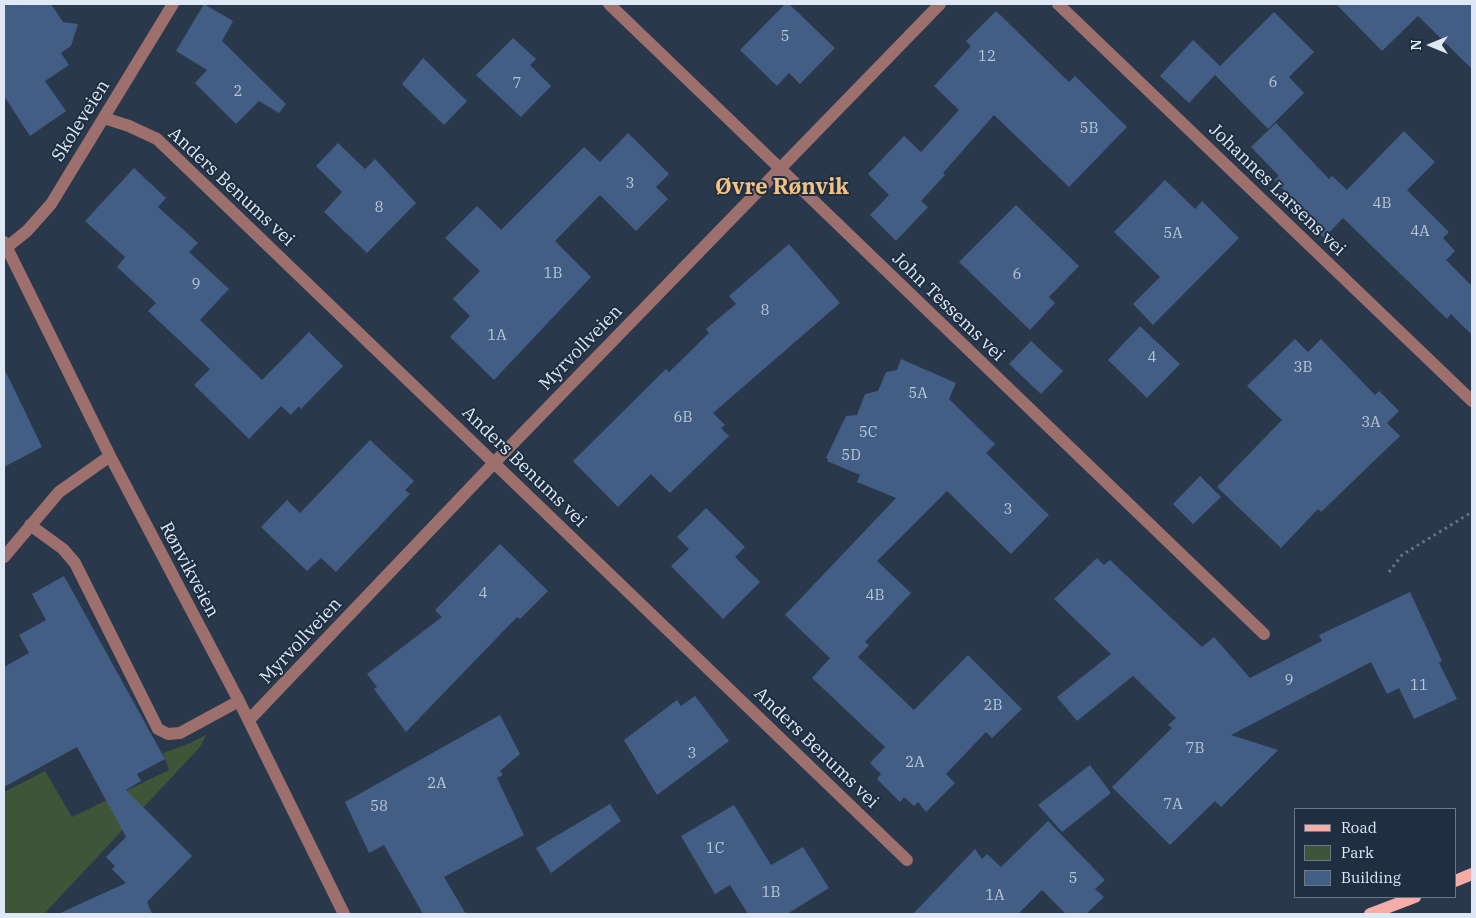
<!DOCTYPE html>
<html>
<head>
<meta charset="utf-8">
<style>
	body { margin:0 }
	#map { position:relative; width:1476px; height:918px; overflow:hidden; background:#2a384c; font-family:"IBM Plex Serif",serif }
	canvas { display:block }
	.frame { position:absolute; inset:0; border:5px solid #dfe8f5; pointer-events:none }
	.legend { position:absolute; left:1294px; top:808px; width:162px; height:90px; box-sizing:border-box; background:#202e41; border:1px solid #6c7889; margin:0; padding:6px 9px; list-style:none; font-size:15px; color:#dfe8f5 }
	.legend li { display:flex; align-items:center; gap:10px; height:25px }
	.legend b { width:25px; border:1px solid #6c7889 }
	.north { position:absolute; left:1406px; top:20px; width:50px; height:50px; -webkit-text-stroke:4px #202e41; paint-order:stroke; rotate:270deg; font-size:14px; font-weight:700; line-height:20px; text-align:center; color:#dfe8f5 }
	.north::after { content:''; display:block; margin:auto; width:18px; height:22px; background:#dfe8f5; clip-path:polygon(50% 0,100% 100%,50% 72%,0 100%) }
</style>
</head>
<body>
<div id="map">
<canvas width="1476" height="918"></canvas>
<div class="frame"></div>
<ul class="legend">
<li><b style="height:6px;background:#f7ada7"></b>Road</li>
<li><b style="height:14px;background:#3e5537"></b>Park</li>
<li><b style="height:14px;background:#425e84"></b>Building</li>
</ul>
<div class="north">N</div>
</div>
<script>
const ctx = document.querySelector('canvas').getContext('2d');
ctx.lineJoin = 'round';
function fillPath(path, color) {
  ctx.fillStyle = color;
  ctx.fill(path, 'evenodd');
}
function shape(rows) {
  const path = new Path2D();
  for (const r of rows) {
    path.moveTo(r[0], r[1]);
    for (let i = 2; i < r.length; i += 2) path.lineTo(r[i], r[i + 1]);
  }
  return path;
}
function strokePath(path, color, width, dash) {
  ctx.strokeStyle = color;
  ctx.lineWidth = width;
  ctx.lineCap = dash ? 'butt' : 'round';
  ctx.setLineDash(dash || []);
  ctx.stroke(path);
}
function label(font, color, halo, rows, align = 'center') {
  ctx.font = font + ' "IBM Plex Serif",serif';
  ctx.lineWidth = 4;
  ctx.setLineDash([]);
  ctx.textBaseline = 'middle';
  ctx.strokeStyle = halo;
  ctx.fillStyle = color;
  for (const [text, x, y, turn = 0] of rows) {
    ctx.save();
    ctx.translate(x, y);
    ctx.rotate((+turn || 0) * Math.PI / 180);
    ctx.textAlign = isNaN(turn) ? turn : align;
    if (halo) ctx.strokeText(text, 0, 0);
    ctx.fillText(text, 0, 0);
    ctx.restore();
  }
}
fillPath(shape([
	[206,735,200,747,44,914,4,914,4,792,45,771,72,817,169,770,163,753,188,744]
]), '#3e5537');
fillPath(shape([
	[4,4,51,4,63,22,78,24,71,46,61,53,69,65,45,81,66,111,30,136,4,96],
	[204,4,233,21,222,41,286,104,279,113,259,101,236,124,195,83,207,70,176,51],
	[785,4,789,4,835,48,800,84,789,73,777,86,740,50],
	[1336,4,1472,4,1472,69,1418,16,1382,51],
	[996,11,1069,82,1075,76,1127,127,1069,187,994,115,943,173,945,175,921,201,928,207,896,241,870,215,889,195,868,174,904,136,921,152,959,110,934,86,971,46,966,41],
	[1274,12,1314,52,1289,77,1304,93,1268,129,1215,75,1189,103,1160,76,1193,40,1220,66],
	[513,38,536,59,530,65,551,86,521,117,476,75],
	[423,58,467,101,444,125,402,84],
	[1276,123,1329,179,1332,176,1347,190,1404,131,1435,162,1407,190,1449,232,1443,238,1455,251,1446,260,1472,286,1472,335,1451,314,1447,319,1343,218,1324,238,1298,212,1301,208,1274,180,1279,176,1251,147],
	[628,133,669,174,656,187,668,199,636,231,600,195,555,241,591,277,494,380,450,337,470,316,453,299,480,271,445,238,477,206,501,230,584,147,600,162],
	[338,143,365,169,375,159,416,203,367,253,324,212,342,192,316,166],
	[134,168,166,198,158,207,198,243,189,252,229,289,200,320,262,380,309,332,343,366,301,409,299,406,291,415,281,406,249,439,194,385,210,369,148,311,156,303,117,267,125,257,85,221],
	[1165,180,1195,209,1202,201,1239,238,1153,325,1133,304,1160,277,1114,232],
	[1016,205,1079,266,1049,297,1055,303,1030,330,959,262],
	[789,244,840,303,713,413,725,425,721,428,729,436,670,493,651,474,618,507,573,461,666,369,669,372,709,333,706,329,736,304,729,296],
	[1140,326,1180,364,1147,398,1108,360],
	[1295,339,1308,352,1321,339,1375,395,1379,391,1399,411,1387,423,1400,436,1321,512,1318,509,1281,548,1217,487,1282,420,1247,386],
	[1031,341,1063,371,1041,394,1009,364],
	[901,359,956,383,949,399,995,444,986,453,1049,515,1011,554,947,491,877,561,911,593,865,642,869,645,858,657,914,710,968,655,1022,709,992,738,986,732,946,774,955,783,926,812,918,802,914,806,904,797,900,802,877,779,881,774,870,763,885,747,812,678,830,658,785,615,896,498,857,482,860,475,827,461,828,459,826,458,846,416,857,415,865,394,878,391,886,372,897,370],
	[4,368,42,447,4,467],
	[370,440,414,481,405,490,410,494,336,572,321,558,307,571,261,527,287,500,300,513],
	[1200,476,1221,497,1193,524,1173,504],
	[706,508,745,547,735,557,760,582,723,619,671,566,689,549,677,537],
	[500,544,548,591,520,619,517,617,406,732,374,689,377,687,367,674,442,617,435,610],
	[1097,558,1104,565,1110,560,1202,647,1214,637,1250,678,1322,641,1319,635,1410,592,1442,661,1439,663,1457,699,1414,719,1399,688,1387,694,1371,662,1231,735,1278,750,1221,807,1215,801,1170,845,1112,787,1172,728,1168,725,1176,718,1133,676,1077,721,1057,697,1111,654,1054,599],
	[64,576,165,759,137,774,141,781,126,790,192,856,147,902,152,914,58,914,126,883,112,869,115,866,106,857,126,837,77,747,4,787,4,667,29,653,19,635,46,620,32,594],
	[695,696,729,741,657,795,624,740,677,700,681,706],
	[500,715,520,754,500,771,503,775,497,778,524,835,444,877,466,914,423,914,384,845,369,853,345,802],
	[1090,765,1111,793,1062,832,1038,805],
	[610,804,621,821,551,873,536,848],
	[734,805,771,865,803,847,829,888,787,914,748,914,730,885,715,894,681,836],
	[1048,821,1105,880,1095,889,1104,897,1086,914,1066,914,1042,890,1018,914,913,914,975,849,982,859,987,854,1001,867]
]), '#425e84');
strokePath(shape([
	[1389,572,1402,555,1472,512]
]), '#697687', 3, [2.5, 4]);
strokePath(shape([
	[609,4,1264,634],
	[1058,4,1472,401],
	[104,118,129,126,157,139,907,860],
	[4,242,110,456,239,701,344,914],
	[7,247,27,231,51,204,173,4],
	[30,525,63,549,75,563,158,729,168,734,180,733,239,701],
	[4,557,59,492,110,456],
	[249,720,494,463,940,4]
]), '#9e706d', 12);
strokePath(shape([
	[1455,881,1472,874],
	[1370,914,1415,897]
]), '#f7ada7', 12);
label('15px', '#b8c6d9', null, [
	["5",785,37],
	["12",987,57],
	["6",1273,83],
	["7",517,84],
	["2",238,92],
	["5B",1089,129],
	["3",630,184],
	["4B",1382,204],
	["8",379,208],
	["4A",1420,232],
	["5A",1173,234],
	["1B",553,274],
	["6",1017,275],
	["9",196,285],
	["8",765,311],
	["1A",497,336],
	["4",1152,358],
	["3B",1303,368],
	["5A",918,394],
	["6B",683,418],
	["3A",1371,423],
	["5C",868,433],
	["5D",851,456],
	["3",1008,510],
	["4",483,594],
	["4B",875,596],
	["9",1289,681],
	["11",1419,686],
	["2B",993,706],
	["7B",1195,749],
	["3",692,754],
	["2A",915,763],
	["2A",437,784],
	["7A",1173,805],
	["58",379,807],
	["1C",715,849],
	["5",1073,879],
	["1B",771,893],
	["1A",995,896]
]);
label('18px', '#dfe8f5', '#202e41', [
	["Skoleveien",81,121,-58],
	["Anders Benums vei",231,187,43],
	["Johannes Larsens vei",1277,190,44],
	["John Tessems vei",948,307,44],
	["Myrvollveien",581,348,-46],
	["Anders Benums vei",524,467,44],
	["Rønvikveien",189,570,62],
	["Myrvollveien",301,641,-47],
	["Anders Benums vei",816,748,44]
]);
label('bold 22px', '#f4c281', '#202e41', [
	["Øvre Rønvik",782,188]
]);
</script>
</body>
</html>
